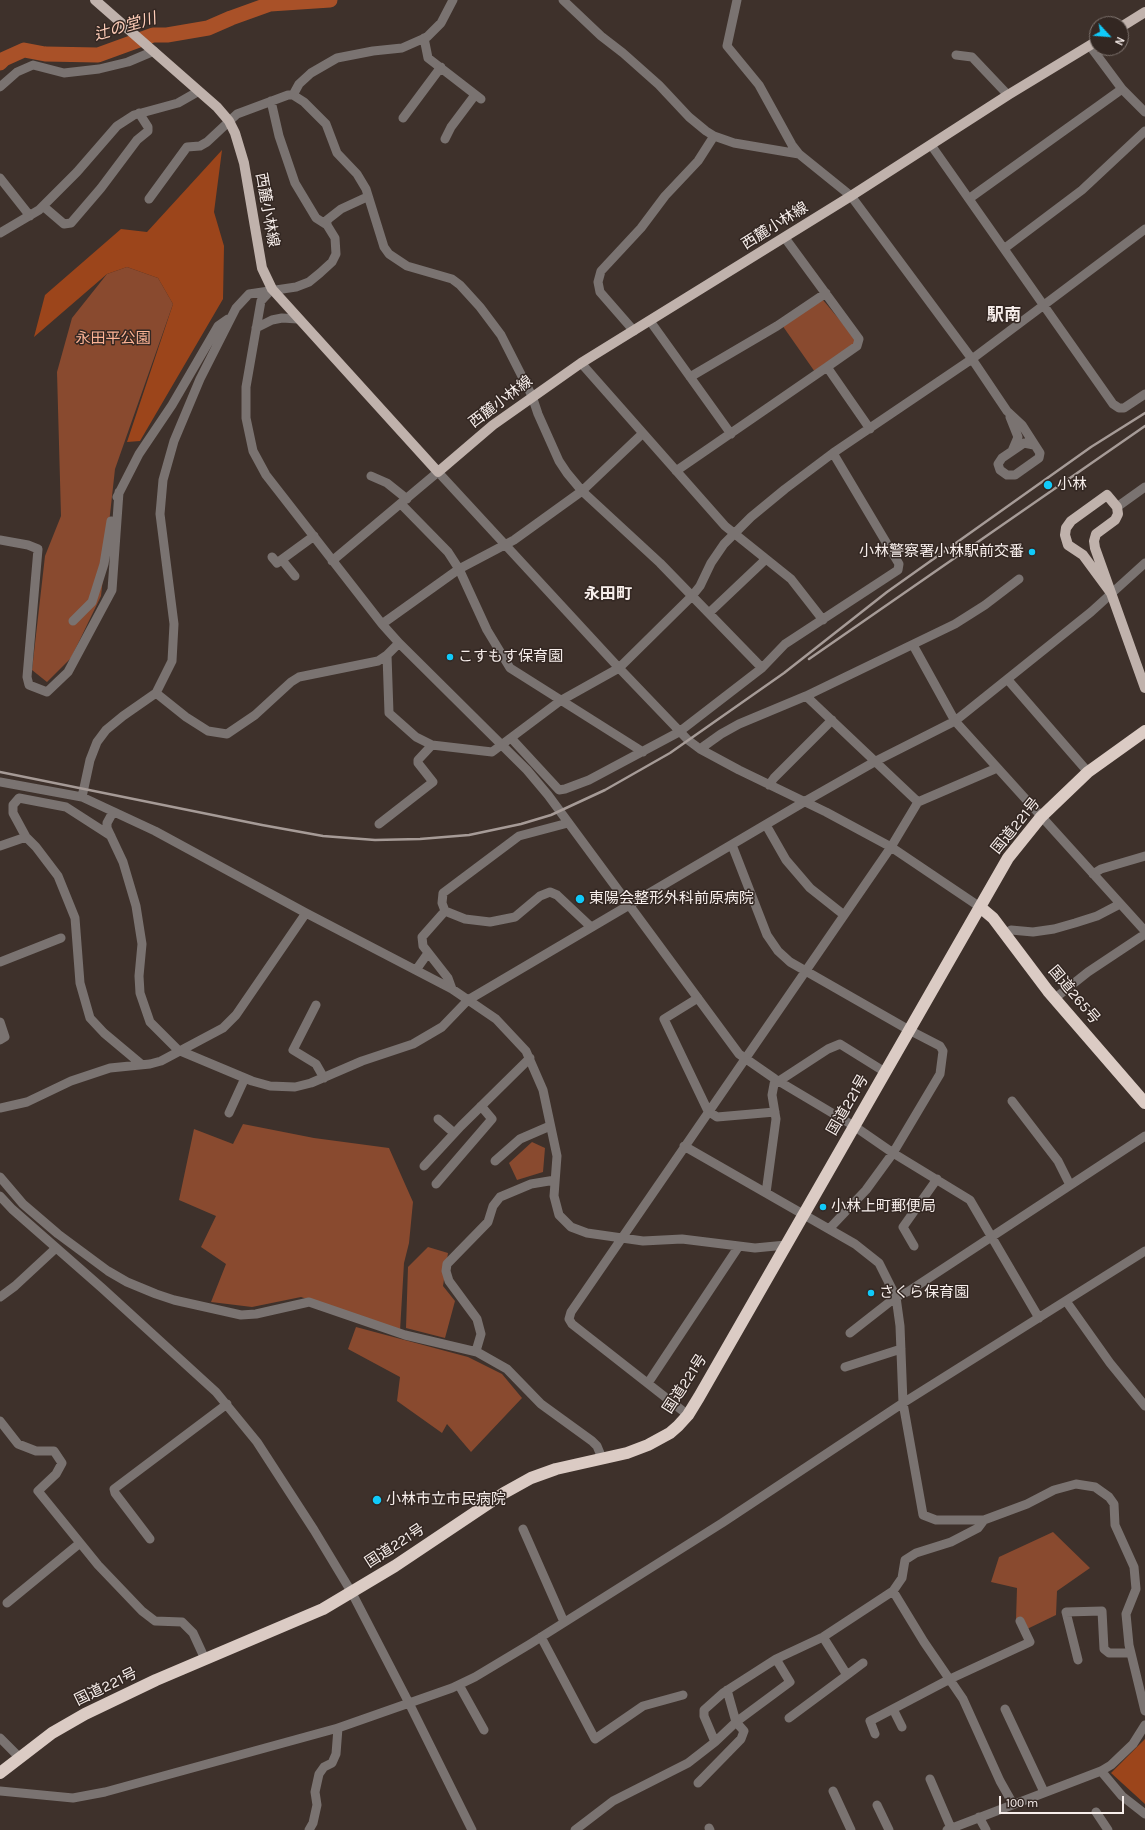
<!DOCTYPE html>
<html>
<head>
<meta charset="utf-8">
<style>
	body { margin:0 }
	#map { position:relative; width:1145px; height:1830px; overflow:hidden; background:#3e312b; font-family:Karla,sans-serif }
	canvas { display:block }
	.north { position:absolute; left:1089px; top:16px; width:40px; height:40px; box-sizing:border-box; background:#332722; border:1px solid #817772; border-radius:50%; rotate:116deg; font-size:11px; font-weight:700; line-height:16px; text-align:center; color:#f7eeeb }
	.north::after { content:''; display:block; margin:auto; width:14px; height:18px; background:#10cafa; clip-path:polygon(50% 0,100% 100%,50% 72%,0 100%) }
	.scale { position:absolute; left:999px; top:1796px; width:125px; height:18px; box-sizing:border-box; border:2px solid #f7eeeb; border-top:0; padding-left:5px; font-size:12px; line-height:14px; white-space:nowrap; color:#f7eeeb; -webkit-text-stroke:3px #332722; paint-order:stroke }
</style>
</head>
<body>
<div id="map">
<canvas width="1145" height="1830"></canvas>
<div class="north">N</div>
<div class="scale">100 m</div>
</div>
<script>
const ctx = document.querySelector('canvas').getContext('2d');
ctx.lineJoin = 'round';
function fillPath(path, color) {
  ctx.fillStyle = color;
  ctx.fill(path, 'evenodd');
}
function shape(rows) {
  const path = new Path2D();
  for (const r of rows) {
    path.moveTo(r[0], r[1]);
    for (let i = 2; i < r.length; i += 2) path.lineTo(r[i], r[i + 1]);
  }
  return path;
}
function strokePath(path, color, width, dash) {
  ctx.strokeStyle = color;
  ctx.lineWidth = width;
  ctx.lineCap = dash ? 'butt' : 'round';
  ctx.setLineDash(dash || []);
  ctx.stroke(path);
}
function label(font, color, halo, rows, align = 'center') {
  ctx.font = font + ' Karla,"Noto Sans JP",sans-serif';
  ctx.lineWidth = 3;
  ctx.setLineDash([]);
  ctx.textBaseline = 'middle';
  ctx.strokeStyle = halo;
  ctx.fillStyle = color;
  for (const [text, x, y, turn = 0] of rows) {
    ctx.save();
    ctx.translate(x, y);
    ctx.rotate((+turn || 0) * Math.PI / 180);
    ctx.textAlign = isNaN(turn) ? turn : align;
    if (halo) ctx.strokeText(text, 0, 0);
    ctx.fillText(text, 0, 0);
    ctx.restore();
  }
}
fillPath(shape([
	[127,267,158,278,173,304,115,469,101,596,71,658,47,682,32,670,45,556,61,516,57,372,72,318,107,274],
	[823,300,854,337,855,343,815,372,782,325],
	[243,1124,314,1138,389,1148,413,1202,409,1243,404,1263,400,1331,301,1297,252,1307,211,1302,226,1264,201,1247,216,1216,179,1200,194,1129,233,1144],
	[532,1142,545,1148,543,1172,517,1180,509,1163],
	[428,1247,448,1253,443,1286,455,1301,445,1338,406,1328,408,1267],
	[356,1327,468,1357,502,1374,522,1398,471,1452,447,1424,442,1433,397,1401,400,1377,348,1349],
	[1053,1532,1090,1568,1057,1591,1056,1615,1025,1630,1016,1620,1017,1588,991,1582,999,1557]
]), '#894a2f');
fillPath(shape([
	[222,150,214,212,224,246,223,299,140,441,127,442,173,304,158,278,127,267,107,274,34,337,45,295,121,229,147,232],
	[1145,1739,1145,1804,1111,1773]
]), '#9c451b');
strokePath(shape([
	[0,63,4,59,24,50,45,54,98,55,153,35,167,35,208,28,231,18,270,4,330,0]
]), '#a95128', 15);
strokePath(shape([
	[563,0,601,36,623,53,659,85,689,117,706,131,714,136,734,143,799,154],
	[737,0,727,46,759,85,792,145,799,154,851,196,972,359,1007,411,1022,425,1040,453,1039,458,1015,475,1007,475,1000,470,998,464,1002,458,1024,443,1034,445],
	[424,38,428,58,481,99],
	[1090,46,1122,89,1145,112],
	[956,55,972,57,1008,95],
	[0,87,17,72,33,65,64,73,99,69,128,62,154,51],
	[293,95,299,84,311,73,337,58,373,51,402,48,427,37,441,23,453,0],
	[271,101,279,136,295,183,316,218,327,225],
	[403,118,441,67],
	[445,139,451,127,475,95],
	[931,145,1113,404,1119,408,1124,408,1145,394],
	[0,178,30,216],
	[970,198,1122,89],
	[149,199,187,147,200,146,207,142,237,114,288,95,293,95,304,102,326,124,337,153,357,174,366,189,384,247,389,254,407,266,452,279,460,285,480,307,501,335,532,396,538,414,559,461,567,473,582,491,660,563,762,668],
	[43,206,64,224,71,223,101,188,137,140,148,131,148,127,139,113],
	[0,233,39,210,77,172,117,126,134,115,178,103,199,91],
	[785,238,859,339,857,346,827,367,870,429],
	[1005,248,1082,190,1145,131],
	[272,289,261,301,246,387,246,418,253,451,266,475,382,624,399,643,527,770,548,795,739,1054,775,1079,854,1126,893,1153,970,1200,1039,1318],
	[650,321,731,434],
	[256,328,272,320,282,318,298,319],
	[634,331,600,292,598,282,601,271,641,228,665,196,698,161,714,136],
	[581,363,725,526,791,579,823,620],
	[690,377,777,326,826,293],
	[1010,417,1018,437,1012,451],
	[676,471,827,367],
	[371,476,387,483,407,499],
	[117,497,139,454,172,405,218,326,228,319],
	[401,504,448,552,459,569,487,630,510,668,643,752],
	[1117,507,1145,487],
	[0,540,28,545,38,549,27,677,29,685,47,692,68,672,112,590,119,492],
	[272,557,277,563,314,536],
	[282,560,295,576],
	[332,561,438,472,619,668,688,740,700,749,739,770,826,812,891,847,980,907],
	[709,613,766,559],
	[73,621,92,602,104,564,111,521],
	[382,624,459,569,514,540,582,491,642,434],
	[913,645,955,721,1145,931],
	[387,655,389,713,416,737,432,745,492,752,560,701,619,668,692,596,700,586,711,563,724,544,751,517,785,489,833,453,972,359,1145,229],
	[1008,680,1088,772],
	[156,693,186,717,208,731,227,734,255,715,291,682,299,677,378,661,387,655,399,643],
	[806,696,918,802],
	[511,738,559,790,565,789,589,780,679,732,762,668,785,644,898,570,899,564,833,453],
	[700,749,721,734,739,724,806,696,955,624,985,605,1019,579],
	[0,782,82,797,155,831,306,913,452,989,496,1019,526,1051,543,1090,557,1156,554,1196,559,1215,571,1227,587,1233,643,1241,682,1239,755,1248,786,1245],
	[769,785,774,778,832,720],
	[82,797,90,760,97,742,106,730,123,716,156,693,172,661,174,624,160,514,163,480,174,441,200,379,236,308,249,294,296,287,309,282,320,273,332,262,336,254,335,238,327,225,327,220,341,209,367,197],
	[113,812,107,823,107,828,123,862,136,906,142,944,139,976,140,993,150,1022,178,1050,252,1081,270,1086,295,1087,311,1083,362,1061,413,1044,442,1027,468,1000,804,802,876,761,955,721,1091,612,1145,563],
	[568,823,519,836,443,893,442,903,445,911,465,919,490,922,515,917,540,896,550,892,557,895,591,927],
	[379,824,433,782,418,763,418,760,432,745],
	[766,825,786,860,810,888,844,915],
	[111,836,66,807,19,798,13,805,13,813,26,837,36,847,58,876,75,918,80,983,90,1018,104,1033,141,1064],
	[732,845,767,935,778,951,790,962,909,1030,940,1046,943,1051,940,1074,893,1153,866,1190,829,1229],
	[0,846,26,837],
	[1093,874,1101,869,1145,856],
	[445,911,422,937,423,946,448,978,452,989],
	[1005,934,1011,930,1033,932,1054,929,1075,923,1097,916,1120,904],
	[0,962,61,938],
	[416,970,428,953],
	[698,998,664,1019,708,1111,717,1117,775,1112],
	[1054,999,1088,972,1145,934],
	[316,1005,293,1050,316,1064,324,1078],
	[0,1022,5,1037,0,1040],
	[779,1081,828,1049,840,1044,885,1072],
	[1012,1101,1058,1161,1070,1185],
	[0,1108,27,1102,71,1081,110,1068,150,1064,161,1061,223,1028,236,1015,306,913],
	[229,1113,245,1078],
	[438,1119,454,1133],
	[684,1146,855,1244,879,1263,896,1297,900,1326,903,1403,923,1515,936,1520,984,1520,1027,1504,1054,1490,1076,1484,1095,1487,1109,1497,1114,1504,1115,1525,1134,1567,1136,1589,1126,1614,1129,1645,1145,1711],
	[495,1161,520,1139,550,1126],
	[424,1166,461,1126,530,1058],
	[0,1177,23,1204,58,1234,108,1271,127,1282,156,1294,174,1300,241,1315,256,1314,309,1302,405,1335,477,1352,507,1369,541,1404,592,1441,597,1446,602,1458],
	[436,1184,492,1119,481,1106],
	[766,1193,776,1119,772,1095,775,1079],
	[0,1196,12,1209,102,1288,216,1392,257,1442,314,1530,352,1593,410,1705,472,1830],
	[914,1246,903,1227,937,1179],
	[0,1297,15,1286,56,1248],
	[1066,1301,1110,1363,1145,1406],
	[850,1333,896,1297,909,1291,1145,1136],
	[476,1351,481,1334,477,1319,449,1281,446,1271,447,1264,488,1222,493,1206,500,1197,531,1184,555,1180],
	[845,1367,901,1349],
	[648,1383,739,1246],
	[688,1415,572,1324,569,1319,571,1312,891,847,918,802,997,768],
	[0,1421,18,1444,36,1451,54,1451,62,1463,56,1474,38,1491,98,1565,142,1611,155,1621,182,1622,193,1633,205,1659],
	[523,1529,564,1622],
	[150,1539,115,1493,114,1489,227,1404],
	[893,1591,924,1642,963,1699,1000,1781,1013,1804],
	[7,1603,80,1543],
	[541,1637,595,1739,643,1706,683,1695],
	[1078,1660,1066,1612,1102,1611,1104,1649,1109,1653,1131,1653],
	[847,1675,863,1663],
	[459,1685,484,1730],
	[893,1709,902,1727],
	[1005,1709,1044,1792],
	[789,1718,847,1675,823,1637],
	[875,1734,870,1721,950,1679,1030,1642,1020,1621],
	[0,1738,19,1757],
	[715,1742,736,1722,790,1682,776,1659],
	[1101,1771,1122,1796,1145,1814],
	[930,1779,951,1828],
	[698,1783,741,1739,744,1731,736,1722,727,1690],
	[0,1791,73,1798,105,1792,338,1728,452,1688,475,1677,530,1644,722,1523,903,1403,1145,1251],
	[833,1791,851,1830],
	[877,1805,889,1830],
	[1096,1812,1108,1830],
	[979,1817,986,1830],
	[709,1828,710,1830],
	[309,1830,313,1823,317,1805,315,1792,319,1774,324,1767,332,1763,336,1754,338,1728],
	[575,1830,613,1801,688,1763,715,1742,704,1716,704,1710,723,1693,776,1659,823,1637,893,1591,902,1578,905,1560,916,1553,951,1542,978,1528,984,1520],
	[947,1830,1101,1771,1111,1765,1133,1744,1145,1725]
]), '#7a7371', 9);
strokePath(shape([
	[95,0,217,107,229,121,235,133,244,163,262,268,272,289,438,472,493,425,581,363,851,196,1008,95,1097,41],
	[1121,27,1145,12],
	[1111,593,1083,555,1068,545,1065,535,1066,528,1071,521,1107,495,1117,507,1118,514,1115,520,1096,534,1094,541,1095,548,1145,688]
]), '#c0b2ac', 10);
strokePath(shape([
	[980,907,993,918,1048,991,1145,1103],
	[0,1773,52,1733,85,1714,156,1680,323,1609,395,1566,504,1493,531,1478,556,1469,627,1453,648,1445,670,1433,678,1426,688,1415,699,1397,1008,858,1041,817,1088,772,1145,731]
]), '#dbcbc4', 12);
strokePath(shape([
	[809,659,1145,426],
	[0,772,262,825,323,836,375,840,420,839,469,835,521,824,551,815,605,790,670,753,784,673,887,592,1091,447,1145,413]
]), '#a69b97', 2.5);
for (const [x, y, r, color] of [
	[1048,485,5,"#10cafa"],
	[1032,552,4,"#10cafa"],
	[450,657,4,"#10cafa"],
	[580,899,5,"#10cafa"],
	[823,1207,4,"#10cafa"],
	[871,1293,4,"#10cafa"],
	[377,1500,5,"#10cafa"]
]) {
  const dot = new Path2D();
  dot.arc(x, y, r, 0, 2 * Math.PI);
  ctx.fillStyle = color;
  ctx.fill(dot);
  strokePath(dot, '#332722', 1.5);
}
label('15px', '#f7eeeb', '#332722', [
	["西麓小林線",267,210,80],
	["西麓小林線",775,226,-32],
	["西麓小林線",501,402,-37],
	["国道221号",1016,826,-51],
	["国道265号",1074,995,50],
	["国道221号",848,1105,-60],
	["国道221号",685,1384,-57],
	["国道221号",395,1546,-33],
	["国道221号",106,1687,-26]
]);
label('15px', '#fdb496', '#332722', [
	["永田平公園",113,339]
]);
label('15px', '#f7eeeb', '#332722', [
	["小林",1057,485],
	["小林警察署小林駅前交番",1024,552,"right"],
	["こすもす保育園",458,657],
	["東陽会整形外科前原病院",589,899],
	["小林上町郵便局",831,1207],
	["さくら保育園",879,1293],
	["小林市立市民病院",386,1500]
], 'left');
label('italic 16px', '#ffcdb8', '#332722', [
	["辻の堂川",125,27,-16]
]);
label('bold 16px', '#f7eeeb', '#332722', [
	["永田町",608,594]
]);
label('bold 17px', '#f7eeeb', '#332722', [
	["駅南",1004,315]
]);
</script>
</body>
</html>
